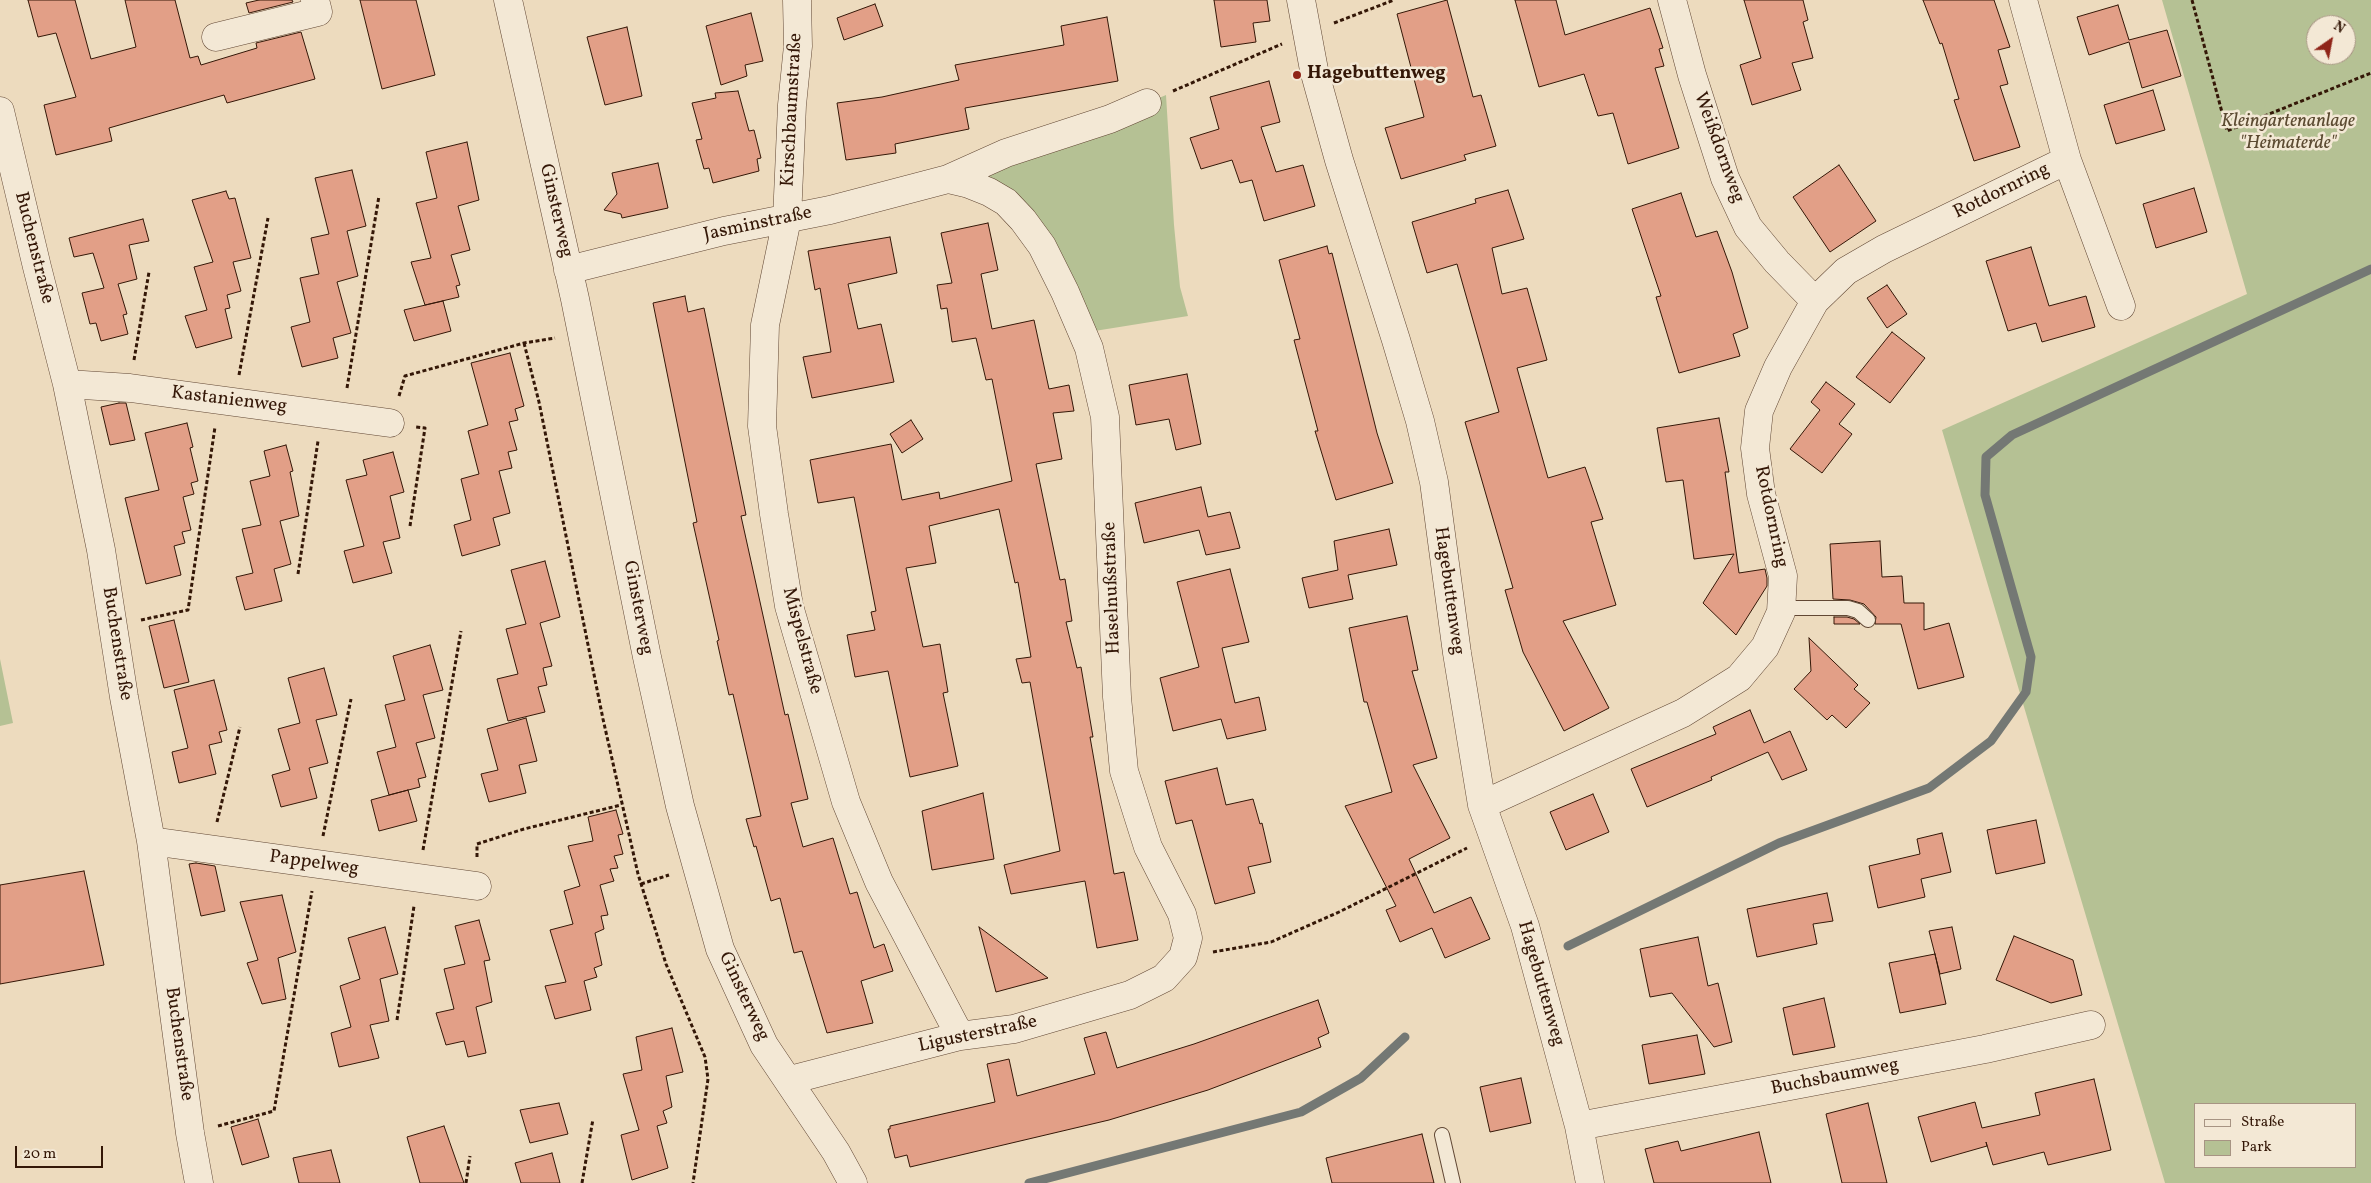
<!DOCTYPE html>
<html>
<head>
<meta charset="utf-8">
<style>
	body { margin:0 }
	#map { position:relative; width:2371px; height:1183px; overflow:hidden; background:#eddbbe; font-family:Vollkorn,serif }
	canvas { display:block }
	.legend { position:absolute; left:2194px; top:1103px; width:162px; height:65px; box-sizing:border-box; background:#f3e8d5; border:1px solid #a79483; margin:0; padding:6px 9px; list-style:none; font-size:15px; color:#341707 }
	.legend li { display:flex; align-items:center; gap:10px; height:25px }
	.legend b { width:25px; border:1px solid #a79483 }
	.north { position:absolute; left:2306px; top:15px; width:50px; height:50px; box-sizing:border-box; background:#f3e8d5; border:1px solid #a79483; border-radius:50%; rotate:33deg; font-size:14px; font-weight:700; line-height:20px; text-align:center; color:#341707 }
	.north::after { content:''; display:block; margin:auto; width:18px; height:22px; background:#8f2418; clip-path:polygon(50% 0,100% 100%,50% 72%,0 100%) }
	.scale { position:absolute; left:15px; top:1146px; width:88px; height:22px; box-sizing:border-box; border:2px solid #341707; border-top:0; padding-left:6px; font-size:15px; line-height:18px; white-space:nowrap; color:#341707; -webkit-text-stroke:4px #f3e8d5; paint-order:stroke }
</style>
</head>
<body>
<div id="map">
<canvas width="2371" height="1183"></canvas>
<ul class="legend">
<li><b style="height:6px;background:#f3e8d5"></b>Straße</li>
<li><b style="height:14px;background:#b5c194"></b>Park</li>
</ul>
<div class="north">N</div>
<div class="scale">20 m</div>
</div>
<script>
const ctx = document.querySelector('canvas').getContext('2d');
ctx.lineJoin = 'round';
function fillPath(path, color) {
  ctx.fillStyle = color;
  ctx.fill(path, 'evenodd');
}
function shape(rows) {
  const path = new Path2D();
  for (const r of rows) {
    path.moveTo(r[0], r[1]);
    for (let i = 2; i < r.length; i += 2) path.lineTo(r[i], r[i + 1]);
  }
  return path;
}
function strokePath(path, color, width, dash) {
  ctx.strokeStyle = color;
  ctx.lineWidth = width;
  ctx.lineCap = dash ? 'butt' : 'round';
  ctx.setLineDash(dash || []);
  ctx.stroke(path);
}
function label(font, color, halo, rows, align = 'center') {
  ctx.font = font + ' Vollkorn,serif';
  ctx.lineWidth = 5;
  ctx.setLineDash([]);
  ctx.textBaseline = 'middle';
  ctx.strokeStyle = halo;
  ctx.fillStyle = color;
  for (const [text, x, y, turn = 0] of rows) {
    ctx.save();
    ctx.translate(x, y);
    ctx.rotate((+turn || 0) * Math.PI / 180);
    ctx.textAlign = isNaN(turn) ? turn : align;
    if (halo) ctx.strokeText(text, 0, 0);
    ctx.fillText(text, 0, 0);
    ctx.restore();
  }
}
fillPath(shape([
	[2162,0,2371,0,2371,1183,2165,1183,1942,430,2247,294],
	[2316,25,2346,25,2346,55,2316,55],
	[2355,1104,2355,1167,2195,1167,2195,1104],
	[1166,95,1174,225,1180,287,1188,316,1082,333,1065,292,989,192,984,162,1110,119],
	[0,659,13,723,0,726]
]), '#b5c194');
strokePath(shape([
	[1568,946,1779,843,1929,788,1991,741,2026,692,2031,657,1985,495,1986,457,2012,435,2371,269],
	[1029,1183,1301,1112,1361,1078,1405,1037]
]), '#747874', 9);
const building = shape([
	[28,0,75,0,91,59,136,47,125,0,175,0,190,58,198,56,201,65,257,48,256,43,301,32,315,79,227,103,224,95,109,128,112,141,56,155,44,105,76,97,56,33,38,37,28,0],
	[259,0,292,0,293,2,249,13,246,3,259,0],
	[360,0,416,0,435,75,382,89,360,0],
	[1214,0,1267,0,1270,21,1253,23,1256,42,1221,47,1214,0],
	[1447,0,1473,97,1481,95,1496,146,1464,155,1466,160,1401,179,1385,128,1424,117,1397,14,1447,0],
	[1515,0,1556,0,1565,35,1650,8,1663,48,1659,49,1664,66,1655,68,1679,148,1628,164,1613,113,1598,116,1584,74,1539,87,1515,0],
	[1744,0,1803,0,1808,20,1803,22,1813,58,1792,63,1801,90,1752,105,1740,65,1761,58,1744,0],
	[1923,0,1994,0,2010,47,1998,50,2008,84,2000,86,2020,147,1974,161,1954,100,1959,99,1942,43,1940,44,1923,0],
	[875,4,883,26,844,40,837,18,875,4],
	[2118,5,2129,40,2167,30,2181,76,2142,88,2129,42,2089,55,2077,17,2118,5],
	[751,13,763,61,745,65,747,76,721,85,706,26,751,13],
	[1107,17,1118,81,965,108,969,129,895,144,896,153,846,160,837,103,882,97,959,80,955,65,1064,45,1061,26,1107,17],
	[627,27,642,96,605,105,587,37,627,27],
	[1269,81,1280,122,1261,127,1276,172,1303,165,1315,206,1264,221,1252,180,1240,183,1232,160,1201,169,1190,138,1219,129,1210,97,1269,81],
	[2153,90,2165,130,2116,144,2104,105,2153,90],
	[738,91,749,131,754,130,761,158,757,159,759,171,713,183,709,168,704,169,696,140,702,139,692,103,716,98,715,93,738,91],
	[467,142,479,200,458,206,470,250,451,255,460,285,456,286,459,297,425,305,411,262,431,258,416,203,437,198,426,152,467,142],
	[658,163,668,208,622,218,621,214,604,210,617,194,612,173,658,163],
	[1839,165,1876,221,1830,252,1793,197,1839,165],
	[352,170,366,226,347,231,358,276,337,282,351,333,333,338,338,358,302,367,291,327,310,322,300,278,319,274,311,238,329,234,315,178,352,170],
	[2194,188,2207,232,2156,248,2143,204,2194,188],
	[1508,190,1524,239,1492,248,1502,294,1527,288,1547,360,1517,368,1548,478,1585,467,1603,519,1591,522,1616,605,1563,621,1609,708,1564,731,1523,652,1505,590,1513,588,1465,422,1499,412,1457,264,1427,273,1412,222,1476,203,1475,199,1508,190],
	[226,191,229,199,235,198,251,258,233,262,241,291,227,295,230,308,225,309,232,338,196,348,185,316,207,310,194,267,213,262,192,200,226,191],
	[1681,193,1696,237,1717,231,1732,272,1748,328,1733,334,1740,356,1679,373,1656,297,1661,296,1632,209,1681,193],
	[143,219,149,241,129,245,137,279,118,284,127,314,123,315,128,334,101,341,96,323,90,324,82,293,104,288,93,253,74,257,69,238,143,219],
	[988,223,998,270,981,274,992,329,1034,320,1049,389,1069,385,1074,411,1053,413,1062,459,1036,464,1060,580,1065,579,1072,621,1066,622,1077,668,1081,667,1093,737,1090,737,1114,874,1124,872,1138,940,1097,948,1085,881,1011,894,1004,865,1060,851,1030,682,1022,683,1016,659,1031,657,1018,582,1015,583,999,509,929,526,936,563,906,568,923,647,940,644,948,692,943,693,958,766,910,777,888,671,855,677,847,635,875,630,871,612,876,611,854,497,818,503,810,460,891,444,902,500,939,492,940,499,1012,481,992,379,986,380,976,338,952,342,947,308,941,309,937,285,952,283,941,233,988,223],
	[890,237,897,273,848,284,858,329,881,324,894,382,812,398,803,357,831,352,820,288,815,290,808,251,890,237],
	[1327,246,1329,254,1332,253,1377,433,1393,483,1336,500,1315,431,1318,431,1294,340,1300,339,1279,260,1327,246],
	[2031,247,2049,306,2086,296,2095,327,2042,342,2036,323,2008,331,1986,261,2031,247],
	[1887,285,1907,314,1887,328,1867,298,1887,285],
	[685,296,688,312,704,308,746,515,741,516,785,715,788,714,808,799,791,803,803,847,833,838,850,894,857,892,874,948,884,944,893,971,861,981,873,1023,827,1033,802,951,794,953,780,898,771,901,756,846,754,847,746,819,761,816,733,694,729,695,717,641,719,640,693,523,697,522,653,303,685,296],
	[443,301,451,331,414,341,404,310,443,301],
	[1892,332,1925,358,1890,403,1856,377,1892,332],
	[510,353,524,406,515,409,518,420,509,422,517,450,508,452,512,468,499,471,510,513,493,518,500,545,462,556,454,525,471,520,461,479,479,474,468,431,488,425,471,363,510,353],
	[1187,374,1201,444,1176,450,1169,419,1136,425,1129,385,1187,374],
	[1826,382,1855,404,1839,424,1852,434,1822,473,1790,449,1820,410,1811,402,1826,382],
	[119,403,126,403,135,440,110,445,101,407,119,403],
	[1719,418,1729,472,1725,472,1739,573,1765,569,1767,578,1767,586,1736,635,1703,603,1734,554,1694,559,1683,480,1666,482,1657,428,1719,418],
	[911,420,923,439,902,453,890,434,911,420],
	[187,423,193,447,190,448,198,481,191,483,194,494,183,497,191,530,182,532,185,543,174,546,181,575,146,584,125,498,159,490,145,433,187,423],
	[286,445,293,471,290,472,299,516,280,521,291,564,274,569,282,601,245,610,236,577,253,573,242,529,261,525,250,481,270,476,264,451,286,445],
	[393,452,404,492,390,496,400,538,383,542,392,573,353,583,344,551,364,546,346,480,367,475,363,460,393,452],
	[1201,487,1208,517,1230,512,1240,548,1206,555,1199,530,1144,543,1135,503,1201,487],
	[1389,529,1397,565,1348,575,1353,599,1309,608,1302,578,1338,570,1334,541,1389,529],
	[1880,541,1882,577,1902,576,1904,603,1924,603,1924,630,1949,623,1964,677,1918,689,1901,624,1875,624,1876,617,1864,604,1850,600,1833,599,1830,544,1880,541],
	[545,561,560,617,540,623,552,666,543,668,547,685,538,687,545,712,508,721,497,679,518,674,506,629,526,624,511,570,545,561],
	[1230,569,1249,642,1222,648,1235,703,1259,697,1266,730,1227,739,1221,719,1173,731,1160,678,1199,667,1177,582,1230,569],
	[1407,616,1418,670,1412,671,1437,758,1413,765,1450,838,1409,859,1434,913,1471,897,1490,939,1445,958,1432,928,1400,942,1386,910,1396,906,1345,806,1392,792,1367,702,1364,702,1349,628,1407,616],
	[1834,617,1847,617,1854,619,1860,624,1834,624,1834,617],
	[174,620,189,682,164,688,149,626,174,620],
	[1809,638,1858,685,1854,689,1870,703,1846,728,1832,715,1827,720,1794,689,1811,671,1809,638],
	[430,645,443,690,423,695,435,738,416,743,426,777,418,779,420,787,389,795,377,752,396,747,385,705,405,700,393,656,430,645],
	[324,668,337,715,316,720,328,763,309,768,317,798,281,807,272,775,290,770,278,729,300,723,288,678,324,668],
	[214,680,227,730,219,732,222,742,209,745,216,774,179,783,172,752,188,748,174,690,214,680],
	[1750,710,1764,743,1790,731,1807,770,1782,780,1768,752,1711,777,1712,780,1647,807,1631,769,1716,734,1713,727,1750,710],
	[526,718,537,761,519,765,526,793,489,802,481,774,498,770,487,729,526,718],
	[1217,768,1226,805,1253,799,1260,824,1262,823,1271,862,1248,867,1255,893,1215,904,1192,820,1176,824,1165,781,1217,768],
	[408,790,417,821,379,831,371,800,408,790],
	[983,793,994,859,932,870,922,811,983,793],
	[1593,794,1609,832,1566,850,1550,812,1593,794],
	[616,810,623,834,618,835,623,854,614,856,618,868,610,869,614,881,600,885,608,915,601,916,604,929,595,933,602,965,594,968,597,977,584,981,591,1010,555,1019,545,986,566,982,550,930,573,924,564,891,580,886,568,846,593,841,588,817,616,810],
	[2036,820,2045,863,1996,874,1987,830,2036,820],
	[1942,833,1951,872,1921,879,1925,897,1878,908,1869,866,1920,854,1917,839,1942,833],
	[196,863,215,866,225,911,201,916,189,864,196,863],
	[84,871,104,965,0,984,0,885,84,871],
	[1827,893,1833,921,1813,924,1817,944,1757,957,1747,909,1827,893],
	[282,895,296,952,278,958,286,999,262,1004,247,963,258,960,240,902,282,895],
	[479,920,490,960,484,961,492,1002,476,1007,486,1053,468,1057,464,1041,446,1045,436,1013,454,1009,444,969,465,964,455,926,479,920],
	[385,927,398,974,380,979,389,1021,370,1025,379,1058,339,1067,331,1033,351,1027,340,986,360,979,348,938,385,927],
	[979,927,1048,978,996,992,979,927],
	[1952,927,1961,969,1940,974,1929,931,1952,927],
	[2014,936,2073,960,2082,995,2051,1003,1996,980,2014,936],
	[1698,937,1708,986,1718,983,1732,1042,1714,1047,1672,993,1650,997,1640,949,1698,937],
	[1935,954,1946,1004,1900,1013,1889,963,1935,954],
	[1824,998,1835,1047,1793,1055,1783,1008,1824,998],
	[1318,1000,1329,1033,1318,1038,1321,1047,1208,1090,1109,1120,910,1167,907,1155,895,1158,888,1129,890,1129,890,1126,995,1102,987,1064,1009,1059,1017,1096,1095,1074,1084,1038,1106,1032,1117,1068,1194,1044,1318,1000],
	[672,1028,683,1072,666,1076,672,1107,663,1111,667,1123,657,1126,668,1168,632,1180,621,1135,639,1130,623,1074,642,1070,636,1037,672,1028],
	[1697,1035,1705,1074,1649,1084,1642,1045,1697,1035],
	[1521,1078,1531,1123,1490,1132,1480,1087,1521,1078],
	[2094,1079,2111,1150,2048,1165,2044,1152,1993,1165,1986,1142,1987,1146,1931,1162,1918,1117,1975,1102,1982,1128,2040,1115,2035,1093,2094,1079],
	[559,1103,568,1134,530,1143,520,1110,559,1103],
	[1868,1103,1887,1183,1842,1183,1826,1114,1868,1103],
	[258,1119,269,1157,242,1165,231,1127,258,1119],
	[444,1126,464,1183,420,1183,407,1137,444,1126],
	[1759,1132,1771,1183,1654,1183,1645,1149,1678,1141,1681,1151,1759,1132],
	[1422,1134,1434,1183,1332,1183,1326,1158,1422,1134],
	[331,1150,340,1183,299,1183,293,1158,331,1150],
	[552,1153,560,1183,521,1183,515,1163,552,1153]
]);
fillPath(building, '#e29f87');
strokePath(building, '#341707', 1);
const service = shape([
	[1781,608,1848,608,1858,611,1868,620],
	[1442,1135,1453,1183]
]);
const minor = shape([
	[508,0,575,299,647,657,680,806,720,949,764,1045,836,1152,853,1183],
	[797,0,798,46,792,105,787,219,765,325,762,426,774,514,789,606,846,802,879,882,960,1036],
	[1301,0,1314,70,1339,160,1396,340,1420,421,1434,482,1457,653,1482,805,1525,926,1579,1126,1590,1183],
	[1672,0,1692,75,1725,178,1748,227,1777,262,1815,301],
	[216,37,318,12,315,0],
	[0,111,37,267,67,384,101,550,124,697,151,841,190,1133,199,1183],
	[2067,160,2121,306],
	[948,179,1006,153,1110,119,1147,103],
	[568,270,724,231,830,210,948,179,969,184,989,192,1006,202,1023,220,1042,246,1065,292,1089,348,1105,417,1117,697,1124,771,1148,847,1182,914,1188,938,1183,957,1164,978,1130,995,1014,1029,960,1036,790,1080],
	[67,384,130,388,390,423],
	[1482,805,1683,713,1739,678,1765,647,1781,612,1783,576,1761,494,1755,448,1759,411,1778,367,1815,301,1846,271,1884,249,2067,160,2023,0],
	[151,841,477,886],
	[1579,1126,1985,1049,2091,1025]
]);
strokePath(service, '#624835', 16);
strokePath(minor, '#624835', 29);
strokePath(shape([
	[2192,0,2227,131,2371,73],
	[1334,23,1394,0],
	[1173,91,1282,44],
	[524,343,539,402,603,719,638,874,666,964,705,1057,708,1079,693,1183],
	[134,360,149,272],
	[239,375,268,218],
	[347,388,379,196],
	[399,396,405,376,524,343,555,338],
	[410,526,425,428,416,427],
	[298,574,318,441],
	[141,620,188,610,215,427],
	[217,822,240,727],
	[323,836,351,699],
	[423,850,461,631],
	[477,857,477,844,524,829,621,805],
	[641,884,669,875],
	[1213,952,1271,942,1339,912,1467,848],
	[397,1020,414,906],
	[218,1126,274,1111,312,891],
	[466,1183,470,1156],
	[582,1183,593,1119]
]), '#341707', 3, [4, 2.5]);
strokePath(service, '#f3e8d5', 14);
strokePath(minor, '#f3e8d5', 28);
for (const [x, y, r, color] of [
	[1297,75,5,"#8f2418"]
]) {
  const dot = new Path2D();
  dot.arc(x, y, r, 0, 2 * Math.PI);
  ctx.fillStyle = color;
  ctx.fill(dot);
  strokePath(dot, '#f3e8d5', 2);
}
label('bold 19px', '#341707', '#f3e8d5', [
	["Hagebuttenweg",1307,75]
], 'left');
label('19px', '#341707', '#f3e8d5', [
	["Kirschbaumstraße",793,110,-87],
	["Weißdornweg",1718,148,70],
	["Rotdornring",2002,192,-26],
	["Ginsterweg",555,211,77],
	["Jasminstraße",758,225,-12],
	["Buchenstraße",33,248,76],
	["Kastanienweg",229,401,7],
	["Rotdornring",1770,517,78],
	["Haselnußstraße",1113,588,-92],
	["Hagebuttenweg",1448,591,82],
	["Ginsterweg",637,608,79],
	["Mispelstraße",801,641,75],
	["Buchenstraße",116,644,81],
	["Pappelweg",314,864,8],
	["Hagebuttenweg",1540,984,74],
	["Ginsterweg",743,997,65],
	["Ligusterstraße",978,1035,-12],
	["Buchenstraße",178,1044,82],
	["Buchsbaumweg",1835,1078,-11]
]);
label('italic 19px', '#5b4a31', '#f3e8d5', [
	["Kleingartenanlage",2288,123],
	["\"Heimaterde\"",2288,145]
]);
</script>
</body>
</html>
